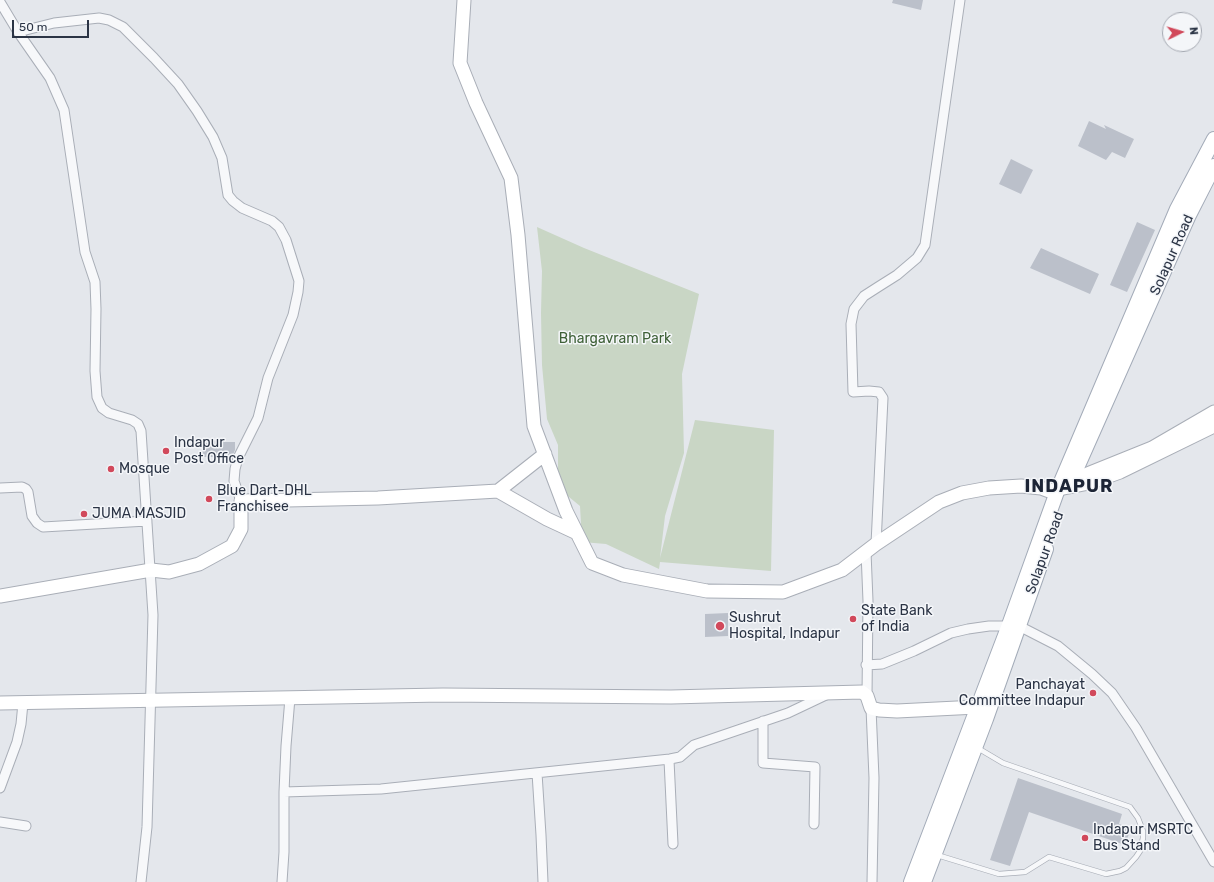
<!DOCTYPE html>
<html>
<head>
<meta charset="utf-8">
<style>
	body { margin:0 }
	#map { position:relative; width:1214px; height:882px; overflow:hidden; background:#e4e7ec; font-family:Rubik,sans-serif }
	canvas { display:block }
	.north { position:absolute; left:1162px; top:12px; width:40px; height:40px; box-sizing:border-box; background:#f4f6f9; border:1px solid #a4a8b1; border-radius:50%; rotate:85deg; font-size:11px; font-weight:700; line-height:16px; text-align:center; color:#2b3445 }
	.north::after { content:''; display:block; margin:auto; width:14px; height:18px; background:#d1495b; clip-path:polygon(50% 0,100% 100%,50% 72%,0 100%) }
	.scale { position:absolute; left:12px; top:20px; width:77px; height:18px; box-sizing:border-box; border:2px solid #2b3445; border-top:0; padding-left:5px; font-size:12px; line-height:14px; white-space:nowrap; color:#2b3445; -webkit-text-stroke:3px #f4f6f9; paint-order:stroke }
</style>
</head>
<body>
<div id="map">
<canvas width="1214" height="882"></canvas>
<div class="north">N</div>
<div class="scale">50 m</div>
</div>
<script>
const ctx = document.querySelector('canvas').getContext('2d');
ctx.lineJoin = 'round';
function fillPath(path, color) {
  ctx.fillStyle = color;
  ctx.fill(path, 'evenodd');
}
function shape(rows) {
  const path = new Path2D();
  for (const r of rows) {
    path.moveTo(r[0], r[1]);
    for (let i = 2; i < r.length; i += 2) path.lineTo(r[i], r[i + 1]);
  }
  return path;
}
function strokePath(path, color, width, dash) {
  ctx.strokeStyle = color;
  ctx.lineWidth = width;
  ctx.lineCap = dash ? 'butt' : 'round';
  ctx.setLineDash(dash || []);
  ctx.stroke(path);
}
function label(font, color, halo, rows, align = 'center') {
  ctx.font = font + ' Rubik,sans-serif';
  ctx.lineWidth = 3;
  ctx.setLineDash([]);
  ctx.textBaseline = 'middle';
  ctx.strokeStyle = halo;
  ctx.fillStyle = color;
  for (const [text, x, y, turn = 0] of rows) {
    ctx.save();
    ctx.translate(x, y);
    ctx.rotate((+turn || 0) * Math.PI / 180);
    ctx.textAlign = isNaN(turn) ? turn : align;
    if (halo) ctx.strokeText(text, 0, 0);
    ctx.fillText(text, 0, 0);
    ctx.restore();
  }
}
fillPath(shape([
	[537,227,584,248,699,294,682,374,684,453,665,516,660,558,695,420,774,430,771,571,660,562,659,569,606,544,582,542,580,506,558,488,558,445,547,419,542,365,541,313,542,271]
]), '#c9d6c5');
fillPath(shape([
	[893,0,923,0,921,10,892,3],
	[1089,121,1106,129,1104,125,1134,139,1125,158,1112,152,1106,160,1078,146],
	[1011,159,1033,170,1021,194,999,184],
	[1137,222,1155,230,1127,292,1110,285],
	[1041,248,1099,274,1090,294,1030,268],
	[223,440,224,442,235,442,235,450,232,457,203,457,202,443,208,443,208,441],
	[728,613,728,636,705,637,705,614],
	[1018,778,1122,814,1119,824,1131,828,1125,845,1029,812,1010,866,990,860]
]), '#bbc0ca');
const lane = shape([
	[937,855,999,874,1025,872,1049,857,1106,874,1120,871,1126,868,1136,857,1140,851,1143,838,1143,831,1138,818,1130,807,1003,763,976,747]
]);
const street = shape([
	[0,2,18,32,50,78,64,110,85,252,95,282,96,309,95,371,97,397,102,408,109,413,132,420,138,424,141,431,153,615,147,827,141,882],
	[18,32,54,23,99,18,109,20,123,27,154,58,178,84,197,111,213,137,222,158,228,195,233,201,242,208,272,221,279,227,286,240,299,281,298,292,293,315,268,378,258,418,238,458,235,469,234,481,241,501],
	[0,488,22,487,26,489,28,492,32,516,37,523,43,527,147,521],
	[876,544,883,398,879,392,869,391,853,392,851,324,854,309,864,296,878,287,897,275,917,258,925,245,960,0],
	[866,552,868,601,867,696],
	[866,665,882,664,914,651,951,633,968,629,989,626,1019,626,1058,646,1092,674,1112,693,1136,728,1214,862],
	[871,708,874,778,872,882],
	[763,721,763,763,815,767,814,824],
	[669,760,673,844],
	[537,773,541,835,543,882],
	[0,788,17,742,21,724,23,703],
	[284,792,381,789,670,759,680,757,694,745,788,713,826,695],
	[0,822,26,826],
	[282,882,284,852,284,792,286,746,290,698]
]);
const secondary = shape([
	[464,0,460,63,476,103,511,178,518,235,534,426,566,511,592,563,623,575,707,591,783,592,842,570,876,544,939,502,962,493,989,488,1021,486,1041,488,1049,491,1089,483,1120,472,1214,426],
	[1075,479,1152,448,1214,412],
	[498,491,547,519,577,533],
	[0,596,151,570,169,572,199,564,232,546,241,529,241,501,378,498,498,491,545,454],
	[0,703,443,695,671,697,862,692,867,696,871,708,879,710,897,711,977,707]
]);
const primary = shape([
	[1076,470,1189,215,1214,166],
	[911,882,1009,625,1058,489,1177,209,1214,139],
	[924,882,986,719,1046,549]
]);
strokePath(lane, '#a9aeb7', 6);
strokePath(street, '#a9aeb7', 11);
strokePath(secondary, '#a9aeb7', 15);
strokePath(primary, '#a3abb8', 16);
strokePath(lane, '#f7f8fa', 4.5);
strokePath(street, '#f7f8fa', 9);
strokePath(secondary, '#fff', 13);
strokePath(primary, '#fff', 14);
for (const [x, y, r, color] of [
	[166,451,4,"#d1495b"],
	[111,469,4,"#d1495b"],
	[209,499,4,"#d1495b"],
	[84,514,4,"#d1495b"],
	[853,619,4,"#d1495b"],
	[720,626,5,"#d1495b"],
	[1093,693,4,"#d1495b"],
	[1085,838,4,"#d1495b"]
]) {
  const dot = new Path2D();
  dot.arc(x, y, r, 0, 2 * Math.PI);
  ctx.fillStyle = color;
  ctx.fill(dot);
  strokePath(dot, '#f4f6f9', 1.5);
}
label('14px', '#2b3445', '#f4f6f9', [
	["Solapur Road",1172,255,-66],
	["Solapur Road",1045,553,-70]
]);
label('14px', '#3f6138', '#f4f6f9', [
	["Bhargavram Park",615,339]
]);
label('14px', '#2b3445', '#f4f6f9', [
	["Indapur",174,443],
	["Post Office",174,459],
	["Mosque",119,469],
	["Blue Dart-DHL",217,491],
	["Franchisee",217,507],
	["JUMA MASJID",92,514],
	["State Bank",861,611],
	["of India",861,627],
	["Sushrut",729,618],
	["Hospital, Indapur",729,634],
	["Panchayat",1085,685,"right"],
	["Committee Indapur",1085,701,"right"],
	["Indapur MSRTC",1093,830],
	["Bus Stand",1093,846]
], 'left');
ctx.letterSpacing = '1px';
label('bold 18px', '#1d2536', '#f4f6f9', [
	["INDAPUR",1069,487]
]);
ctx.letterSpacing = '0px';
</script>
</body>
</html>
